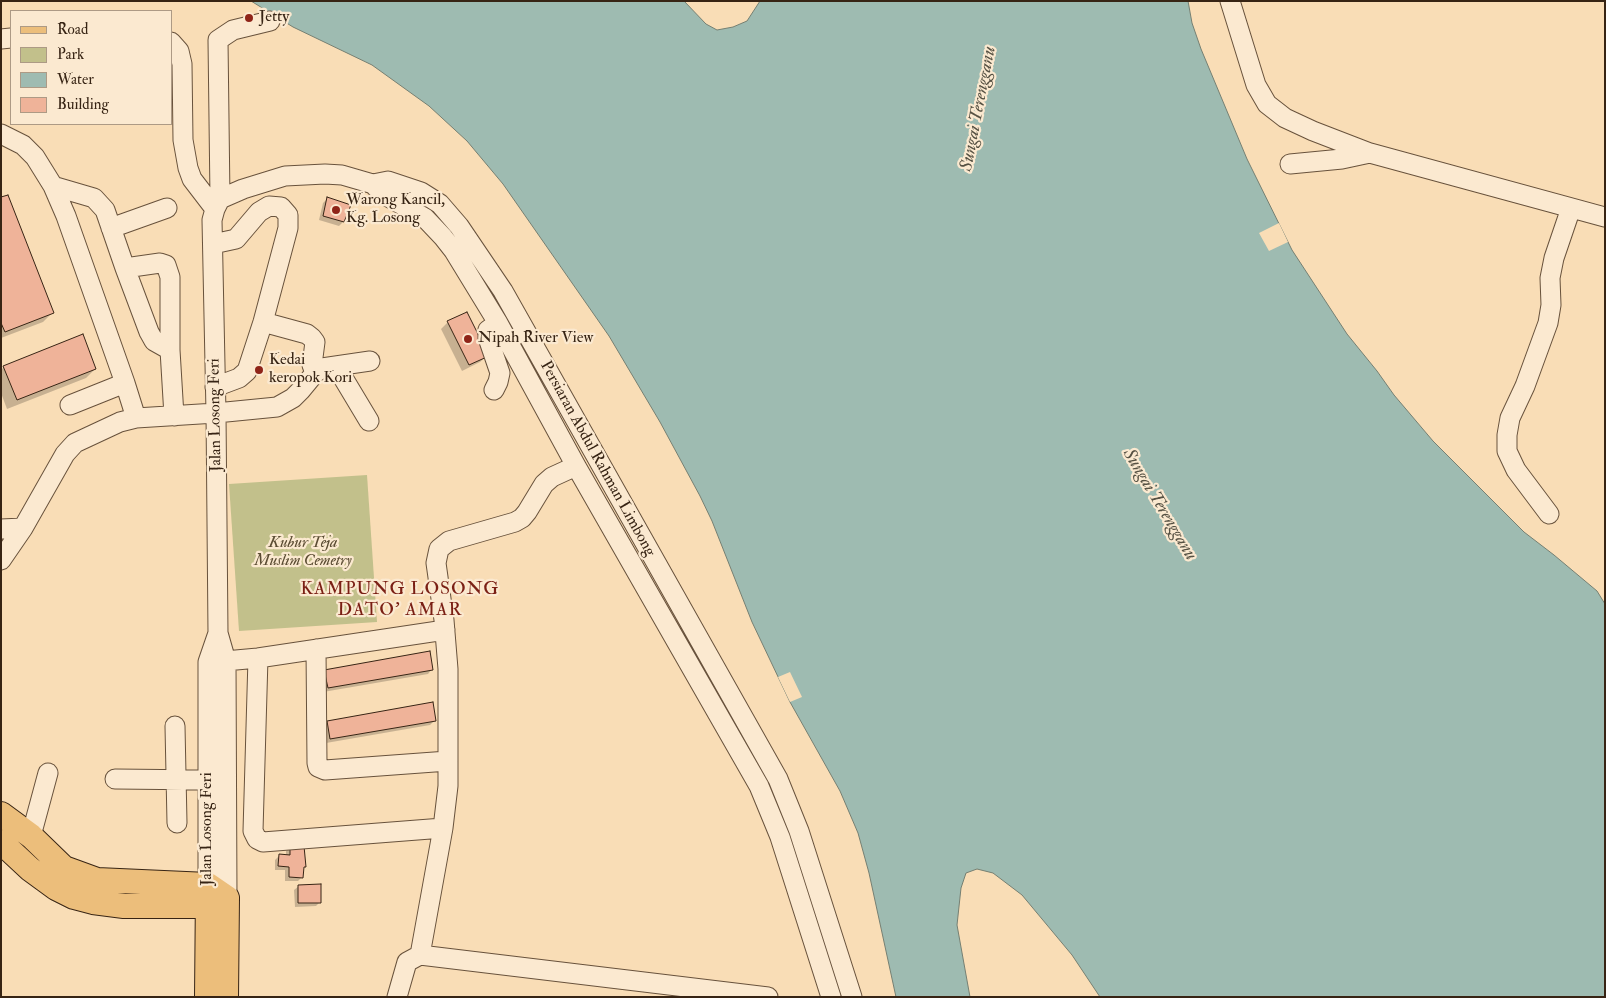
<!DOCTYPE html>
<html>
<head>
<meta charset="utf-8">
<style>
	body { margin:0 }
	#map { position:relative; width:1606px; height:998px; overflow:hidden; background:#f9ddb6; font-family:"IM FELL Double Pica",serif }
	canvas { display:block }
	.frame { position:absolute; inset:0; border:2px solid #372414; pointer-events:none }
	.legend { position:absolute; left:10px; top:10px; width:162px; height:115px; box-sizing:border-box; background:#fbe9d0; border:1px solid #ad9a85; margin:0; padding:6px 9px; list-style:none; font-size:15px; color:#372414 }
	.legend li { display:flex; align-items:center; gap:10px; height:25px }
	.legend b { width:25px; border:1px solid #ad9a85 }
</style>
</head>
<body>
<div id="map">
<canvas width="1606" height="998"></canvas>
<div class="frame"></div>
<ul class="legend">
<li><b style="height:6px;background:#ecbe7b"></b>Road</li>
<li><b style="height:14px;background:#c2c08b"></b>Park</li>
<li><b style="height:14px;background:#9ebbb1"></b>Water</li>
<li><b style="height:14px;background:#efb399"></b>Building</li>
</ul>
</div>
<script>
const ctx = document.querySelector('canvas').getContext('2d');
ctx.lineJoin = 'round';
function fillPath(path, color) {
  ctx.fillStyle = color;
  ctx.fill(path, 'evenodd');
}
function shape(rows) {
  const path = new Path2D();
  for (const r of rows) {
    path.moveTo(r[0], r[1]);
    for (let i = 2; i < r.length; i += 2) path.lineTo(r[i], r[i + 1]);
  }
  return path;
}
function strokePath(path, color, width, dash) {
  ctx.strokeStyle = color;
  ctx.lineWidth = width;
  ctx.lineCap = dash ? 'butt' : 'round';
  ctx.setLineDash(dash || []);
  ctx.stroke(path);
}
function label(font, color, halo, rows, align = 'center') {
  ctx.font = font + ' "IM FELL Double Pica",serif';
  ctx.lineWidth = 4.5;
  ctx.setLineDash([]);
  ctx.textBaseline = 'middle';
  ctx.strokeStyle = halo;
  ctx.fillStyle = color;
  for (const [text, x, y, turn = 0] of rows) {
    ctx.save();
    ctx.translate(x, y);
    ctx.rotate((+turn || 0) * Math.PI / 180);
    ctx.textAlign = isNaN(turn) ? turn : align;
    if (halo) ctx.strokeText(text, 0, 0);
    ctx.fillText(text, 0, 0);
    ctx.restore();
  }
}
fillPath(shape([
	[367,475,377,622,239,631,229,484]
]), '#c2c08b');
const water = shape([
	[251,1,684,1,706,24,717,30,733,27,747,21,760,1,1188,1,1192,23,1201,49,1247,159,1292,250,1347,334,1377,371,1394,395,1433,441,1524,532,1554,555,1597,591,1605,604,1605,997,1100,997,1072,955,1022,895,993,873,977,869,966,873,961,888,957,925,970,997,896,997,869,873,858,833,840,791,790,702,752,622,712,521,700,496,660,422,609,336,503,184,467,141,429,106,372,65,293,27,251,1]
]);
fillPath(water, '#9ebbb1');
strokePath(water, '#757f72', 1);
fillPath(shape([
	[1279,223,1288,242,1269,251,1259,233],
	[790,672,802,697,790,702,778,677]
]), '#f9ddb6');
fillPath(shape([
	[1,198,53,312,43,322,1,338],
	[328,198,343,222,339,226,319,220,323,203],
	[448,322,487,356,480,362,462,371,441,329],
	[4,367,95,369,86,378,7,409,1,393,1,370],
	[432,669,428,674,323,692,321,675],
	[435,720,430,725,326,743,323,726,327,722],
	[290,847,302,869,302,877,298,881,285,881,285,870,275,870,275,860,279,856,286,856,286,851],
	[299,886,320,902,316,906,295,907,294,890]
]), '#0003');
const building = shape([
	[8,195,54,313,5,332,1,323,1,197,8,195],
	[327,197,351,205,344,222,323,216,327,197],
	[467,312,489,356,469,365,447,321,467,312],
	[83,334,96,369,17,400,3,366,83,334],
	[430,651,433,670,328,688,324,670,430,651],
	[433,702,436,721,330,739,327,721,433,702],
	[290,845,304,846,306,867,304,867,303,878,289,877,289,867,278,866,279,854,290,855,290,845],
	[321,884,321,903,298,903,298,885,321,884]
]);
fillPath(building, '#efb399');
strokePath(building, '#372414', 1);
const minor = shape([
	[1230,1,1256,85,1267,104,1285,118,1313,131,1370,153,1605,217],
	[1,39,11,38],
	[171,42,179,51,182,64,183,140,188,168,192,179,215,209],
	[1,134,23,145,35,157,53,186,66,216,125,383,136,418],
	[1290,164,1342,159,1370,153],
	[373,184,383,194,425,218,443,237,454,251,498,323,576,466,759,786,780,837,831,997],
	[53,186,94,198,105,210,125,268,149,332,154,341,170,350,174,416],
	[220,199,243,189,285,176,325,174,342,175,373,184,388,181,421,192,440,204,459,226,503,291,778,779,799,831,852,997],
	[111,228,167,208],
	[213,244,236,239,259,212,269,206,281,207,288,215,288,228,263,322,247,371,239,378,215,387],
	[125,268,160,263,166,265,170,277,170,350],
	[263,322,307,334,312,338,315,342,312,365,315,373],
	[336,366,369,421],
	[494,390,498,382,500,373,488,338,488,330,498,323],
	[70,405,125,383],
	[1549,514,1516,470,1507,451,1507,435,1510,418,1525,386,1548,323,1551,305,1550,278,1554,258,1571,208],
	[1,529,23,528],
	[1,560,23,528,65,454,75,443,120,422,136,418,216,413,277,407,293,398,301,390,315,373,322,368,370,361],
	[316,649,317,763,318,767,325,770,448,761],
	[258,658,253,831,257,839,263,842,443,828],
	[214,662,258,658,445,630],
	[175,726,177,823],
	[115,779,208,780],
	[31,836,48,773],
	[208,885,208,662,218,633],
	[227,898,226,661,218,633,216,413,212,220,215,209,220,199,218,40,233,30,270,21],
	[420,955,443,828,448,786,448,669,444,620,436,563,439,549,449,541,515,522,522,518,527,512,544,484,552,477,576,466],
	[397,997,407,962,420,955,768,997]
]);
const major = shape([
	[1,814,31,836,64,868,97,880,208,885,227,898],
	[1,842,30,869,56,888,74,897,93,902,124,906,207,906,227,898],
	[207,997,208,889],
	[226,997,227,898]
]);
strokePath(minor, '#68523c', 21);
strokePath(major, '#372414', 26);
strokePath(minor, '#fbe9d0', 19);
strokePath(major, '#ecbe7b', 24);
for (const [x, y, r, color] of [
	[249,18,5,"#8f2418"],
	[336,210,5,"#8f2418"],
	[468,339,5,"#8f2418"],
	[259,370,5,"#8f2418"]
]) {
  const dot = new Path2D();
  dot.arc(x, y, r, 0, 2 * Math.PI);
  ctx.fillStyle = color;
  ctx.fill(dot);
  strokePath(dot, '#fbe9d0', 2);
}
label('16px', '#372414', '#fbe9d0', [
	["Jetty",259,18],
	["Warong Kancil,",346,201],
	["Kg. Losong",346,219],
	["Nipah River View",478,339],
	["Kedai",269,361],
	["keropok Kori",269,379]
], 'left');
label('16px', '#372414', '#fbe9d0', [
	["Jalan Losong Feri",216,415,-91],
	["Persiaran Abdul Rahman Limbong",597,459,61],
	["Jalan Losong Feri",208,829,-90]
]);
label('italic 16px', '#5a4b32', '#fbe9d0', [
	["Kubur Teja",303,544],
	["Muslim Cemetry",303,562]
]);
label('italic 18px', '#565143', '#fbe9d0', [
	["Sungai Terengganu",979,109,-79],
	["Sungai Terengganu",1159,505,59]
]);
ctx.letterSpacing = '1px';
label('18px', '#7a1f14', '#fbe9d0', [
	["KAMPUNG LOSONG",400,590],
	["DATO' AMAR",400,611]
]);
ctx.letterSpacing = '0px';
</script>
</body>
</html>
